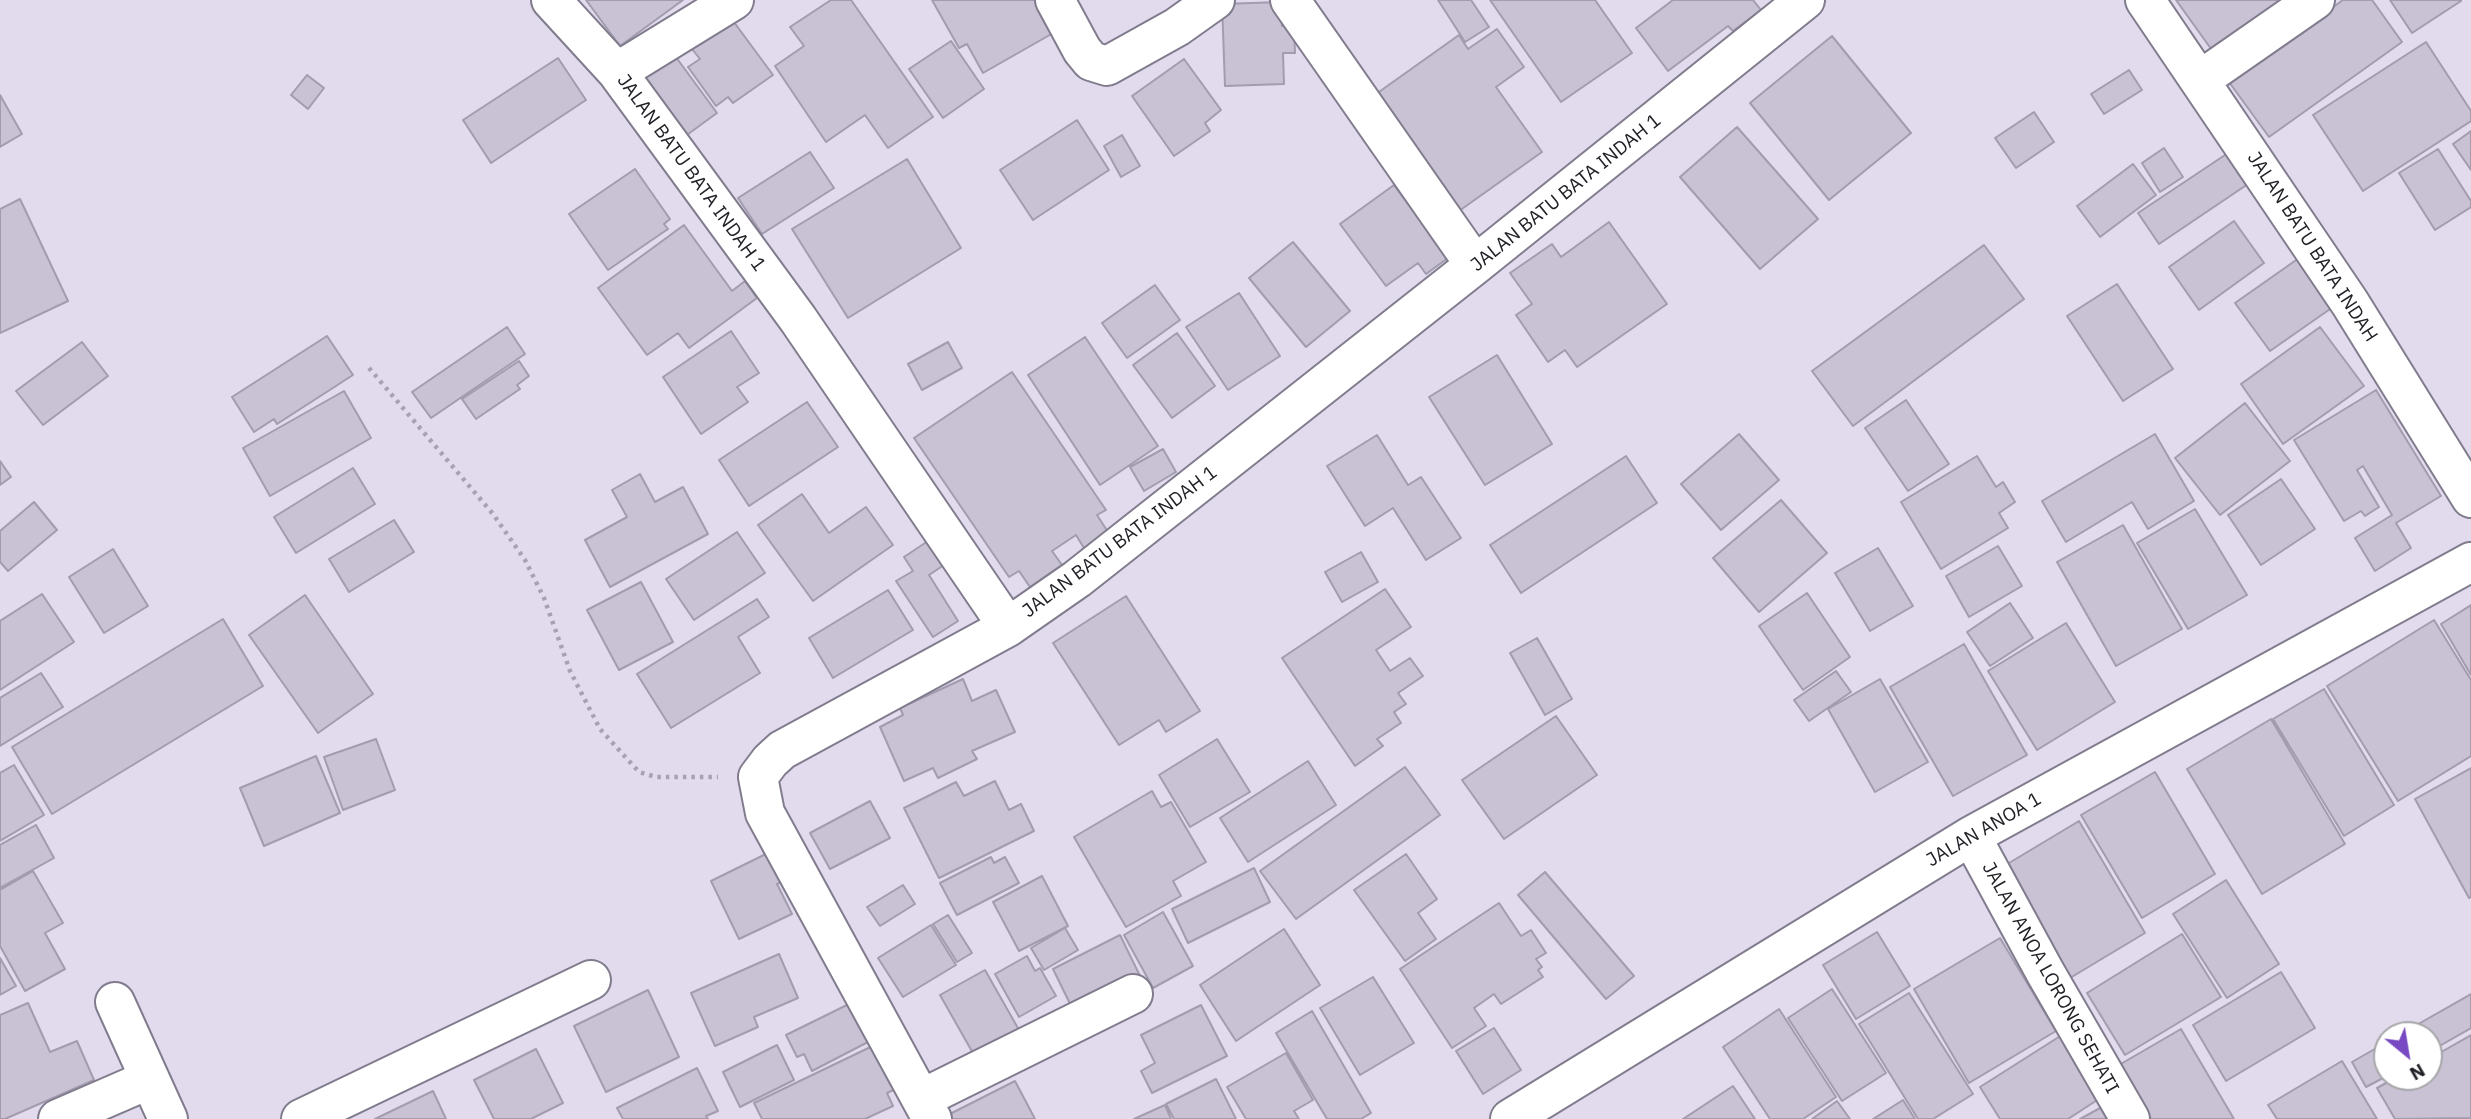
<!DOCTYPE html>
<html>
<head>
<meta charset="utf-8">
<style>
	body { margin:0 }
	#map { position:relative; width:2471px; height:1119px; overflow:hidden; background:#e2dbee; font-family:"IBM Plex Sans",sans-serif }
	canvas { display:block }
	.north { position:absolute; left:2373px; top:1021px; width:70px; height:70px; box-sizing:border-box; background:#fff; border:2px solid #a7a6a9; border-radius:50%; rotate:150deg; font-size:19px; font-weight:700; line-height:28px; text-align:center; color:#232027 }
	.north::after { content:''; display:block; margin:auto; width:24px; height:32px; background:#7849c2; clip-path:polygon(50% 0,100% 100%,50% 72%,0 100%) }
</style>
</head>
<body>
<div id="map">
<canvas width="2471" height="1119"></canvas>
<div class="north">N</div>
</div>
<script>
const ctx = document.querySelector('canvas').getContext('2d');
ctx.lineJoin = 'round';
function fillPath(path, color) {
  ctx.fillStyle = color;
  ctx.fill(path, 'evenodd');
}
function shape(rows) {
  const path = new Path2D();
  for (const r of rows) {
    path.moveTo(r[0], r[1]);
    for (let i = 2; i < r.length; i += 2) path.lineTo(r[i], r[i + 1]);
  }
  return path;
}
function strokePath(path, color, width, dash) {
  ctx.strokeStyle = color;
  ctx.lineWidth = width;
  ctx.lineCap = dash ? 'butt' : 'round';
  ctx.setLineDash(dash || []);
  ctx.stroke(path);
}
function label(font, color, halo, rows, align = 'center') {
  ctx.font = font + ' "IBM Plex Sans",sans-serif';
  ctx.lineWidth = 6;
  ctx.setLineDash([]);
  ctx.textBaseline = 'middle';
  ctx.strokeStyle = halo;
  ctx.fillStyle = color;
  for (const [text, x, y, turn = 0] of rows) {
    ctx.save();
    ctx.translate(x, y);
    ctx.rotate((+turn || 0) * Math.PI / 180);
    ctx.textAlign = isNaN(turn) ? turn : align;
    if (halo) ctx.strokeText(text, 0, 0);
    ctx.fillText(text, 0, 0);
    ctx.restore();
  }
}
const building = shape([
	[586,0,683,0,620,46,586,0],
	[831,0,851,0,933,117,888,148,865,115,826,142,775,66,804,46,790,27,831,0],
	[932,0,1037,0,1055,32,983,73,967,44,959,48,932,0],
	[1438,0,1471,0,1489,27,1465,42,1438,0],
	[1490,0,1595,0,1632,53,1561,102,1490,0],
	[1673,0,1753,0,1761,10,1733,31,1728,26,1668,71,1636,28,1673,0],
	[2176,0,2289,0,2214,53,2176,0],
	[2343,0,2372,0,2402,42,2269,137,2229,82,2343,0],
	[2390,0,2461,0,2461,1,2412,33,2390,0],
	[1281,2,1282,26,1294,26,1295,53,1283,53,1284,84,1225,86,1222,4,1281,2],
	[728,14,773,75,733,103,728,97,716,106,688,67,700,59,688,44,728,14],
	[1497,29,1524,67,1496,87,1542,152,1452,216,1369,99,1459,35,1468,49,1497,29],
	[1832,36,1911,133,1829,200,1750,103,1832,36],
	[951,41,984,89,943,118,909,69,951,41],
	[2426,42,2471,111,2471,121,2363,191,2313,115,2426,42],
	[670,49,717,113,680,140,633,76,670,49],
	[558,58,586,100,491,163,463,120,558,58],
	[1184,59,1221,110,1205,123,1210,131,1174,156,1132,96,1184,59],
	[2129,70,2142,90,2104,114,2091,94,2129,70],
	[307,75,324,88,308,109,291,95,307,75],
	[0,95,22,134,0,147,0,95],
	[2034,112,2054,142,2016,168,1995,138,2034,112],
	[1077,120,1109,170,1033,220,1000,170,1077,120],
	[1737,127,1818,219,1760,269,1680,177,1737,127],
	[2471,131,2471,170,2453,144,2471,131],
	[1122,135,1140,166,1121,177,1104,146,1122,135],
	[2164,148,2183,177,2160,192,2142,163,2164,148],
	[2438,149,2471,201,2471,207,2435,230,2399,173,2438,149],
	[810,152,834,188,762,234,738,198,810,152],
	[2228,153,2248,184,2159,244,2138,213,2228,153],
	[907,159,961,248,848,318,792,229,907,159],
	[2133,164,2156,195,2100,237,2077,206,2133,164],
	[635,169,670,219,664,224,668,229,608,270,569,214,635,169],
	[1394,185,1448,258,1426,274,1418,263,1386,286,1340,224,1394,185],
	[20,199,68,301,0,333,0,209,20,199],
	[2234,221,2264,263,2199,310,2169,267,2234,221],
	[1609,222,1667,304,1577,367,1565,350,1548,362,1516,315,1532,304,1510,273,1552,244,1561,257,1609,222],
	[684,225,732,291,745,281,757,298,689,348,678,333,647,355,598,288,684,225],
	[1293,242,1350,311,1306,347,1249,278,1293,242],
	[1984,245,2024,299,1853,426,1812,371,1984,245],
	[2299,258,2333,307,2270,351,2235,303,2299,258],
	[2117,284,2173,369,2123,401,2067,316,2117,284],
	[1155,285,1180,320,1127,358,1102,323,1155,285],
	[1239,293,1280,356,1228,390,1186,327,1239,293],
	[507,327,525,354,431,418,412,392,507,327],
	[2320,327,2364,386,2283,444,2241,384,2320,327],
	[731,331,759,373,737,387,748,402,701,434,663,377,731,331],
	[1177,333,1215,386,1172,418,1133,365,1177,333],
	[327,336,353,375,277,424,274,419,254,432,232,397,327,336],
	[1085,337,1158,446,1100,485,1028,375,1085,337],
	[82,342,108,376,43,425,16,391,82,342],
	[948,342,962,368,922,390,908,364,948,342],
	[1497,355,1552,444,1485,485,1429,397,1497,355],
	[519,361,529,376,517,385,520,389,476,419,462,399,519,361],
	[1012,372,1106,510,1097,515,1108,532,1084,548,1076,535,1052,551,1062,565,1030,587,1019,571,1009,577,914,438,1012,372],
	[2376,390,2441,496,2396,523,2411,548,2375,571,2355,538,2392,515,2363,466,2357,470,2379,507,2365,516,2361,511,2344,521,2294,440,2376,390],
	[344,391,371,438,270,496,243,448,344,391],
	[1906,400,1949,464,1908,491,1865,428,1906,400],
	[807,402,838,447,749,506,719,460,807,402],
	[2245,403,2290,461,2220,515,2175,458,2245,403],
	[1739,434,1779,480,1721,530,1681,484,1739,434],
	[2155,434,2194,501,2148,529,2132,502,2066,542,2042,501,2155,434],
	[1377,435,1408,485,1421,477,1461,538,1426,560,1393,508,1365,526,1327,466,1377,435],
	[1163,449,1176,472,1144,491,1130,467,1163,449],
	[1626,456,1657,503,1521,593,1490,545,1626,456],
	[1977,456,1996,487,2003,482,2015,502,1999,513,2008,528,1941,569,1901,502,1977,456],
	[0,461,11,477,0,485,0,461],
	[353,468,375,504,296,553,274,517,353,468],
	[640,474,655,502,683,487,708,534,610,587,585,540,627,517,612,490,640,474],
	[2281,479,2315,529,2261,565,2228,515,2281,479],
	[802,494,829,533,866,507,893,545,813,601,758,525,802,494],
	[1781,500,1827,553,1759,612,1713,558,1781,500],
	[34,502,57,530,8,571,0,562,0,531,34,502],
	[2195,509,2247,595,2188,629,2137,543,2195,509],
	[394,520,414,552,349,592,329,559,394,520],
	[2123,525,2182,629,2116,666,2057,562,2123,525],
	[737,532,765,573,694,620,666,579,737,532],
	[934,537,950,561,929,575,958,621,933,637,896,581,913,571,904,557,934,537],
	[1998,546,2022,586,1969,617,1946,576,1998,546],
	[1878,548,1913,606,1870,631,1835,573,1878,548],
	[113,549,148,606,104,633,69,577,113,549],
	[1361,552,1378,582,1342,602,1325,572,1361,552],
	[641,582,673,642,619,670,587,610,641,582],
	[1385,589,1411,627,1376,650,1390,671,1410,658,1423,676,1398,693,1406,704,1394,712,1401,723,1377,739,1383,746,1355,766,1282,658,1385,589],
	[888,590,913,630,833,678,809,638,888,590],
	[1807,593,1850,657,1803,690,1759,626,1807,593],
	[42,594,74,642,0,690,0,621,42,594],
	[305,595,373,694,318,733,249,635,305,595],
	[1126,596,1200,711,1166,732,1159,720,1119,745,1053,643,1126,596],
	[757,599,769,617,738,637,760,673,671,728,637,674,757,599],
	[2010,603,2033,638,1990,666,1967,632,2010,603],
	[2471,605,2471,675,2441,624,2471,605],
	[223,619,263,686,52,814,12,747,223,619],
	[2434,620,2471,680,2471,756,2398,801,2327,686,2434,620],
	[2066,623,2115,702,2037,750,1988,671,2066,623],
	[1537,638,1572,699,1545,715,1510,653,1537,638],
	[1964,644,2027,755,1953,796,1890,687,1964,644],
	[1836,671,1851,692,1809,721,1794,700,1836,671],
	[41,673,63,707,0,746,0,698,41,673],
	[963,679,972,701,996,690,1015,732,972,751,977,759,938,778,933,768,904,781,880,727,903,715,900,708,963,679],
	[1880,679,1928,762,1875,792,1828,709,1880,679],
	[2324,689,2394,805,2344,836,2273,719,2324,689],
	[1556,716,1597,775,1504,839,1462,780,1556,716],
	[2271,719,2345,844,2262,894,2187,769,2271,719],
	[376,739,395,790,343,810,324,757,376,739],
	[1217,739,1250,792,1190,827,1159,775,1217,739],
	[316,756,340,813,264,846,240,788,316,756],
	[1308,761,1336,805,1248,862,1220,818,1308,761],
	[14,765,44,815,0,841,0,773,14,765],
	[1405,767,1440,815,1296,919,1260,871,1405,767],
	[2471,768,2471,897,2469,898,2415,799,2471,768],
	[2155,772,2215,874,2142,918,2081,815,2155,772],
	[995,781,1009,810,1021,804,1034,831,939,878,904,808,956,782,964,796,995,781],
	[1152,791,1161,807,1171,802,1206,862,1173,881,1181,896,1126,927,1074,837,1152,791],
	[870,801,890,838,830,869,810,833,870,801],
	[2079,821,2145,933,2070,978,2004,866,2079,821],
	[36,825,54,858,0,888,0,845,36,825],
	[774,850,789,879,777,884,792,914,739,939,711,881,774,850],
	[1406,854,1437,899,1418,913,1436,939,1405,961,1354,890,1406,854],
	[991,857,994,863,1005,857,1019,883,957,915,940,883,991,857],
	[1254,868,1270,902,1188,943,1172,909,1254,868],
	[33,871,63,923,45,933,65,969,25,991,0,946,0,890,33,871],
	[1545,872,1634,976,1606,999,1518,895,1545,872],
	[1042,876,1068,926,1019,951,993,902,1042,876],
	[2226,880,2279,964,2227,998,2173,914,2226,880],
	[903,885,915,904,880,926,867,907,903,885],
	[1499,903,1521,936,1531,930,1546,953,1536,959,1542,967,1538,970,1543,977,1501,1004,1494,994,1474,1008,1486,1026,1452,1048,1400,969,1499,903],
	[1163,912,1193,966,1153,988,1124,935,1163,912],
	[948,915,972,953,957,962,933,924,948,915],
	[931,925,956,965,903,997,878,958,931,925],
	[1065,928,1078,950,1044,970,1031,948,1065,928],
	[1284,929,1320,985,1236,1041,1200,985,1284,929],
	[1877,932,1910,986,1856,1019,1823,965,1877,932],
	[2182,934,2221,997,2125,1055,2087,993,2182,934],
	[1120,935,1142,980,1075,1014,1053,969,1120,935],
	[2000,938,2056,1031,1969,1083,1914,989,2000,938],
	[779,954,798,998,754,1017,758,1027,715,1046,691,993,779,954],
	[1027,956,1035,971,1040,968,1056,996,1019,1017,995,974,1027,956],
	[0,958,16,986,0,995,0,958],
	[985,970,1023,1037,978,1062,940,995,985,970],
	[2281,972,2315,1028,2226,1081,2193,1025,2281,972],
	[1373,977,1414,1043,1360,1075,1320,1008,1373,977],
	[1832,989,1886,1073,1842,1101,1788,1018,1832,989],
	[648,990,679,1057,606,1092,574,1026,648,990],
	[1909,993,1973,1094,1933,1119,1918,1119,1859,1024,1909,993],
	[2471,994,2471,1028,2429,1052,2429,1035,2399,1035,2471,994],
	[855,1001,868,1042,812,1071,804,1054,797,1057,786,1035,855,1001],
	[28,1003,50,1052,77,1041,94,1080,5,1119,0,1119,0,1015,28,1003],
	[1201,1005,1227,1056,1152,1093,1141,1071,1155,1063,1141,1035,1201,1005],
	[1779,1009,1836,1097,1803,1119,1770,1119,1723,1047,1779,1009],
	[1312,1011,1371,1113,1361,1119,1327,1119,1276,1033,1312,1011],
	[1494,1028,1521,1070,1483,1094,1456,1051,1494,1028],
	[2181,1029,2234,1119,2151,1119,2119,1065,2181,1029],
	[2065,1033,2105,1095,2068,1119,2000,1119,1980,1087,2065,1033],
	[2471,1035,2471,1118,2395,1119,2377,1088,2397,1077,2429,1077,2429,1059,2471,1035],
	[885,1040,906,1084,887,1093,893,1106,865,1119,762,1119,754,1103,885,1040],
	[2387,1042,2387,1076,2366,1087,2352,1062,2387,1042],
	[777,1045,794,1080,740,1107,723,1072,777,1045],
	[536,1049,563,1103,531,1119,494,1119,474,1080,536,1049],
	[1286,1053,1313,1100,1294,1111,1299,1119,1246,1119,1227,1087,1286,1053],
	[2342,1061,2377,1119,2277,1119,2268,1105,2342,1061],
	[697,1068,718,1111,706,1116,708,1119,623,1119,617,1108,697,1068],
	[1216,1079,1236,1119,1174,1119,1166,1104,1216,1079],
	[1015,1081,1035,1119,948,1119,946,1116,1015,1081],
	[1733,1086,1755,1119,1683,1119,1733,1086],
	[433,1091,446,1119,375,1119,433,1091],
	[1903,1100,1915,1119,1873,1119,1903,1100],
	[1837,1101,1850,1119,1812,1119,1837,1101],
	[1165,1105,1171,1119,1134,1119,1165,1105],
	[2102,1107,2109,1119,2080,1119,2102,1107]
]);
fillPath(building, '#c8c2d4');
strokePath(building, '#a29cae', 2);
const minor = shape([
	[551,0,617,72,798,319,1008,627,1077,579,1475,265,1805,0],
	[1055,0,1082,50,1091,61,1107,66,1177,27,1215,0],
	[1290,0,1475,265],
	[2145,0,2350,303,2471,498],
	[617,72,734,0],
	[2200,80,2315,0],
	[1971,836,2045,972,2130,1119],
	[115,1002,168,1119],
	[921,1099,1133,994],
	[58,1119,150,1079],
	[301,1119,591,980],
	[932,1119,765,813,758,777,770,761,782,750,1008,627],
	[1510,1119,1971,836,2471,562]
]);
strokePath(minor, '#817c8d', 42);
strokePath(shape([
	[369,368,493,514,525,560,544,598,570,671,600,729,639,772,656,777,718,777]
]), '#a7a1b1', 4.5, [3.5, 5]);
strokePath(minor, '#fff', 38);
label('19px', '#232027', '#fff', [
	["JALAN BATU BATA INDAH 1",691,173,54],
	["JALAN BATU BATA INDAH 1",1566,193,-39],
	["JALAN BATU BATA INDAH",2312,247,57],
	["JALAN BATU BATA INDAH 1",1120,542,-37],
	["JALAN ANOA 1",1984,830,-30],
	["JALAN ANOA LORONG SEHATI",2050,978,61]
]);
</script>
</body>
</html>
